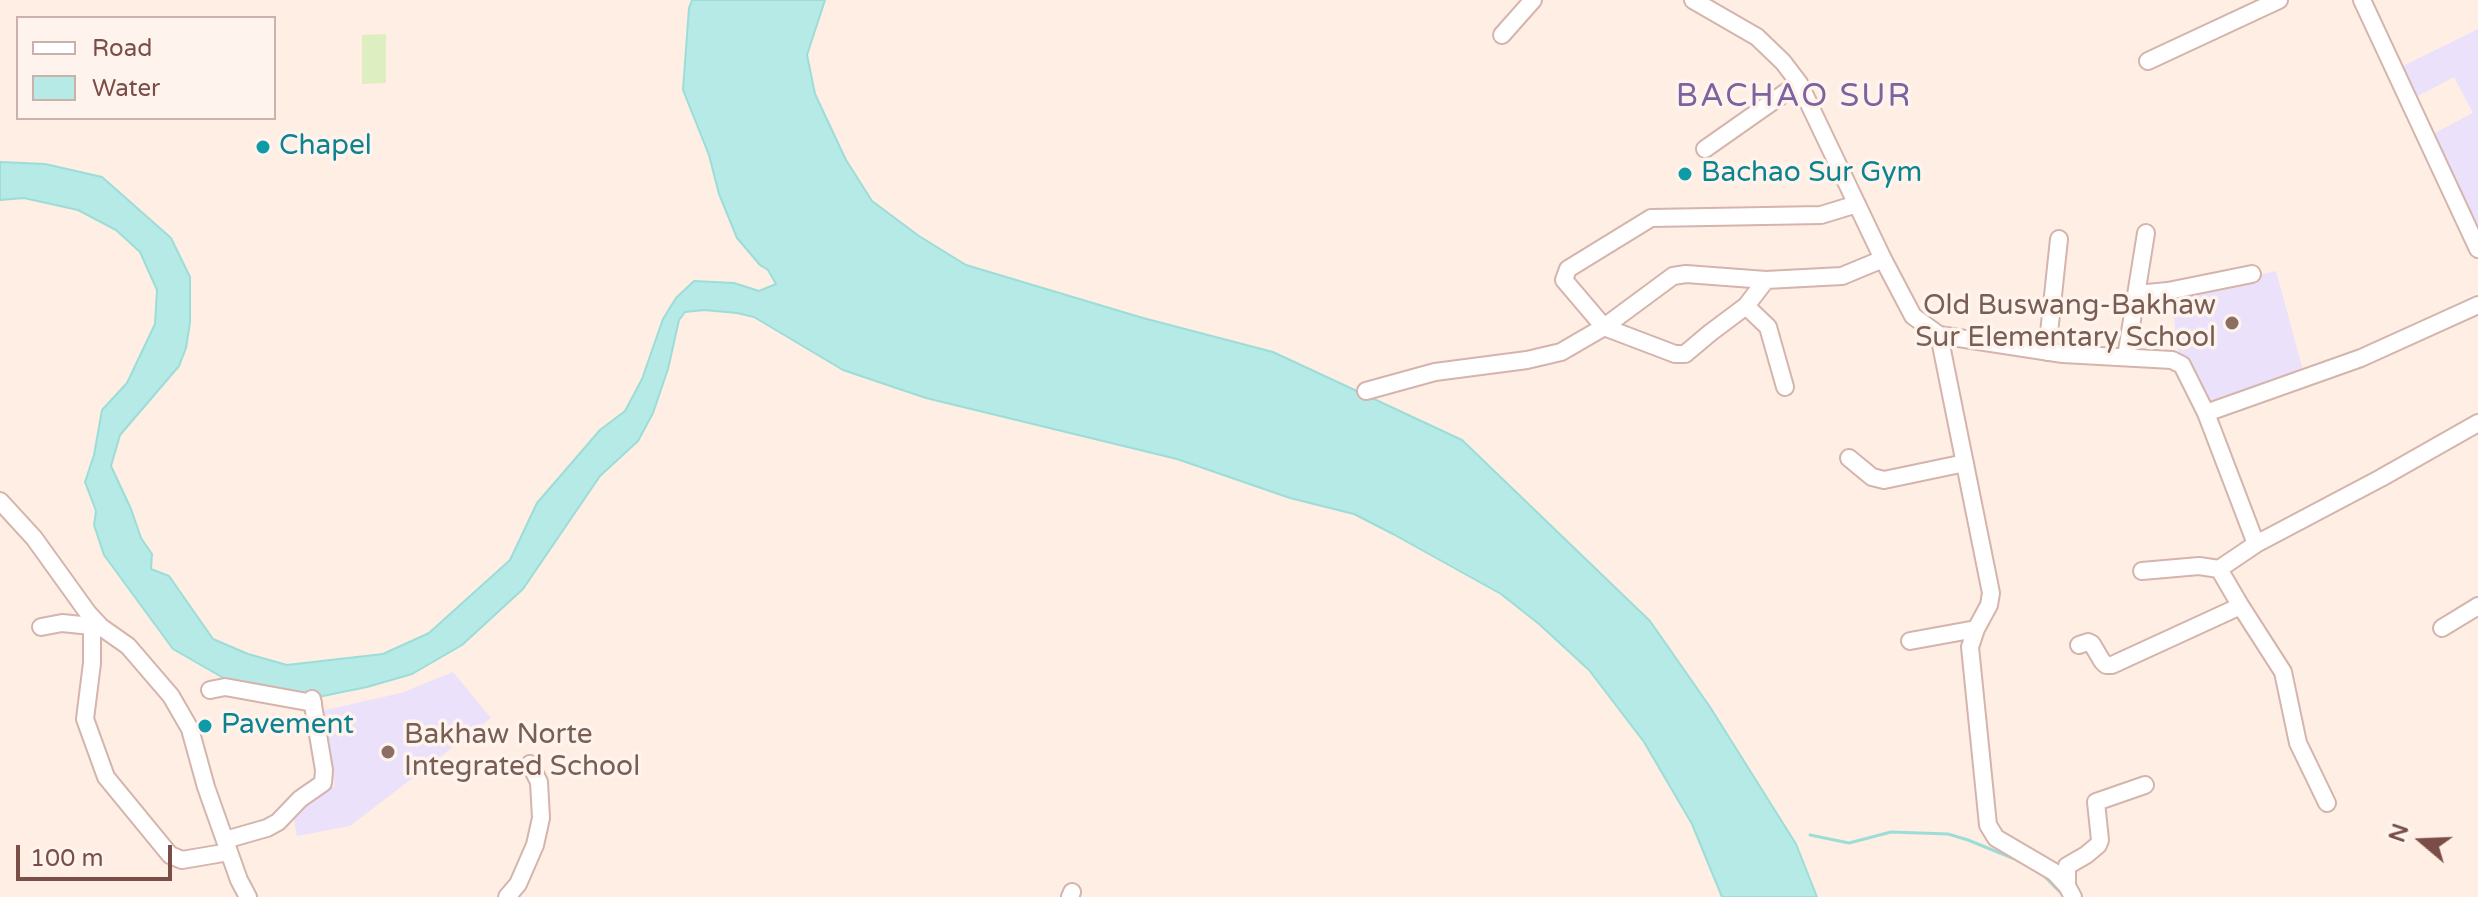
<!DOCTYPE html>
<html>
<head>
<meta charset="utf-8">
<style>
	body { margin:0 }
	#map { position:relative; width:2478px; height:897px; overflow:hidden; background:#feeee4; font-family:"Varela Round",sans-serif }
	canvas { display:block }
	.legend { position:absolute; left:16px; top:16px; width:260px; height:104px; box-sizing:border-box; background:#fff4ed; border:2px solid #cab1ab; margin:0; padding:10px 14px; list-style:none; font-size:24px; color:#7a4d47 }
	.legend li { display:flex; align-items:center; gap:16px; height:40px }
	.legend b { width:40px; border:2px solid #cab1ab }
	.north { position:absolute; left:2382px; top:801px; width:80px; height:80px; -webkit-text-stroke:6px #fff4ed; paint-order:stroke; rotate:289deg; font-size:22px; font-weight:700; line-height:32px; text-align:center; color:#7a4d47 }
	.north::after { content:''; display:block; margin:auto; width:28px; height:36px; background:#7a4d47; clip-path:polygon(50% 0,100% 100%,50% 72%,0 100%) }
	.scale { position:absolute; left:16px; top:845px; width:156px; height:36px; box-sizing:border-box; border:4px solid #7a4d47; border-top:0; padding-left:10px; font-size:24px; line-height:28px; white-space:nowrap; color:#7a4d47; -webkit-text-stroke:6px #fff4ed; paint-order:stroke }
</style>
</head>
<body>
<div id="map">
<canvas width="2478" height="897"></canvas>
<ul class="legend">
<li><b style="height:10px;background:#fff"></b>Road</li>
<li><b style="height:22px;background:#b6eae6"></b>Water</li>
</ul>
<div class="north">N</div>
<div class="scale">100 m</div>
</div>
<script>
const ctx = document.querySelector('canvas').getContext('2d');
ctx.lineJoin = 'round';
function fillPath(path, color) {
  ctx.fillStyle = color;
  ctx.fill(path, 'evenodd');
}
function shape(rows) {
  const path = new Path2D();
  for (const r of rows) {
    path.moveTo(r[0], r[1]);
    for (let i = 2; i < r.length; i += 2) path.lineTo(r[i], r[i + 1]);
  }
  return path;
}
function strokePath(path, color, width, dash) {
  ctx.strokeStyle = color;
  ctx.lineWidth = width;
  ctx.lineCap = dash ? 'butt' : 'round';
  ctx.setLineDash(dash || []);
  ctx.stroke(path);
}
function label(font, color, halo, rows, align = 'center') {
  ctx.font = font + ' "Varela Round",sans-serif';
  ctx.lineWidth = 7;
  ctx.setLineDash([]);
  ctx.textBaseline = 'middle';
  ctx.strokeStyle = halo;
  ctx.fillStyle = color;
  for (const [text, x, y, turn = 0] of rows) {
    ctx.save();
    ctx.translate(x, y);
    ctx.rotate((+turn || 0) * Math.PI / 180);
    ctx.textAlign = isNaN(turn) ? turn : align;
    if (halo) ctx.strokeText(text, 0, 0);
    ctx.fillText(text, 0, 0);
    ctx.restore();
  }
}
fillPath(shape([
	[2478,29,2478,233,2429,136,2473,113,2454,77,2412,99,2397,69],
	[2276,271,2304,374,2210,406,2178,351,2171,296],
	[453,672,491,718,350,826,297,836,293,815,303,801,335,786,321,711,401,693]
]), '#ebe1fb');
fillPath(shape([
	[386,34,386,83,362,84,362,35]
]), '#ddeec1');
const water = shape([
	[692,0,825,0,807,55,815,94,846,160,872,201,919,236,966,265,1143,318,1273,352,1462,440,1650,621,1710,707,1796,844,1817,897,1722,897,1692,824,1644,742,1589,670,1539,624,1501,594,1393,534,1354,514,1290,498,1177,459,926,398,843,370,754,317,737,313,704,310,685,312,679,320,668,369,653,413,638,441,600,476,523,589,462,645,412,674,367,687,318,697,227,680,173,649,104,555,94,525,96,511,85,482,94,455,102,410,127,383,155,324,157,290,140,252,116,230,78,210,24,198,0,200,0,162,45,164,102,177,171,238,190,277,190,322,186,348,179,366,120,435,111,466,131,509,141,538,152,554,151,569,169,576,213,639,248,654,287,665,383,654,429,633,510,560,537,503,600,430,625,411,642,379,663,319,676,298,694,281,734,283,759,291,776,284,768,270,760,265,737,238,719,194,709,155,683,90,689,8,692,0]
]);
fillPath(water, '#b6eae6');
strokePath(water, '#9cddd8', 2);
strokePath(shape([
	[1810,835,1849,843,1891,832,1948,834,1968,840,2022,862],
	[2042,874,2065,897]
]), '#9cddd8', 3);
const minor = shape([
	[1693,0,1757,37,1783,62,1799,83,1883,259,1913,316,1939,335,2063,354,2172,360,2182,365,2206,413,2256,544],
	[2362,0,2478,249],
	[1502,35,1533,0],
	[2148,61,2279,0],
	[1705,149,1799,83],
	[1766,280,1746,306,1710,333,1685,354,1675,354,1604,327,1564,280,1568,269,1651,218,1821,215,1857,204],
	[2136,294,2168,291,2252,274],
	[1746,306,1768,327,1785,387],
	[1939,335,1991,593,1989,605,1976,629,1970,647,1988,825,1996,838,2054,872,2067,886,2073,897],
	[2047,352,2059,239],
	[2126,357,2146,233],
	[1366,391,1435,372,1527,360,1561,352,1604,327,1673,276,1686,274,1766,280,1842,276,1883,259],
	[2206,413,2361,358,2478,305],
	[1849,458,1872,477,1884,480,1965,463],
	[0,501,34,538,88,613,101,627,128,646,171,696,190,729,206,787,239,880,248,897],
	[2142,571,2199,566,2219,569,2256,544,2381,478,2478,423],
	[2240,605,2283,672,2298,743,2327,803],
	[92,625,92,663,85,719,106,777,170,855,182,860,229,852],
	[41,627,62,623,101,627],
	[2442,628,2478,606],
	[1910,641,1976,629],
	[2079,645,2088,642,2092,644,2102,661,2106,665,2112,665,2234,609,2240,605,2219,569],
	[210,690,225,687,313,703],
	[225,840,267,828,278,822,300,799,323,783,324,770,312,699],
	[2067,886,2067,866,2086,855,2098,845,2100,840,2096,802,2145,785],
	[507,897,518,884,535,845,541,818,539,782,530,764],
	[1070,897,1072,892]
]);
strokePath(minor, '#d4b4ac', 20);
strokePath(minor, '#fff', 16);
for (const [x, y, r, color] of [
	[263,147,8,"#0f9aa8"],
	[1685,174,8,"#0f9aa8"],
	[2232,323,8,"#8d6e63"],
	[205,726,8,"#0f9aa8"],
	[388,752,8,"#8d6e63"]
]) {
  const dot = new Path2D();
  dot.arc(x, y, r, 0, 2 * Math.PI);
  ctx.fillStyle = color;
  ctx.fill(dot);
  strokePath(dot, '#fff4ed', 3);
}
label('28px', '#0d838f', '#fff4ed', [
	["Chapel",279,147],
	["Bachao Sur Gym",1701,174],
	["Pavement",221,726]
], 'left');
label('28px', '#785e54', '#fff4ed', [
	["Old Buswang-Bakhaw",2216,307],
	["Sur Elementary School",2216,339],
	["Bakhaw Norte",404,736,"left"],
	["Integrated School",404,768,"left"]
], 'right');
ctx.letterSpacing = '2px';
label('32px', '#7c629e', '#fff4ed', [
	["BACHAO SUR",1794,98]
]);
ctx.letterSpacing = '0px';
</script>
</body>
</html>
